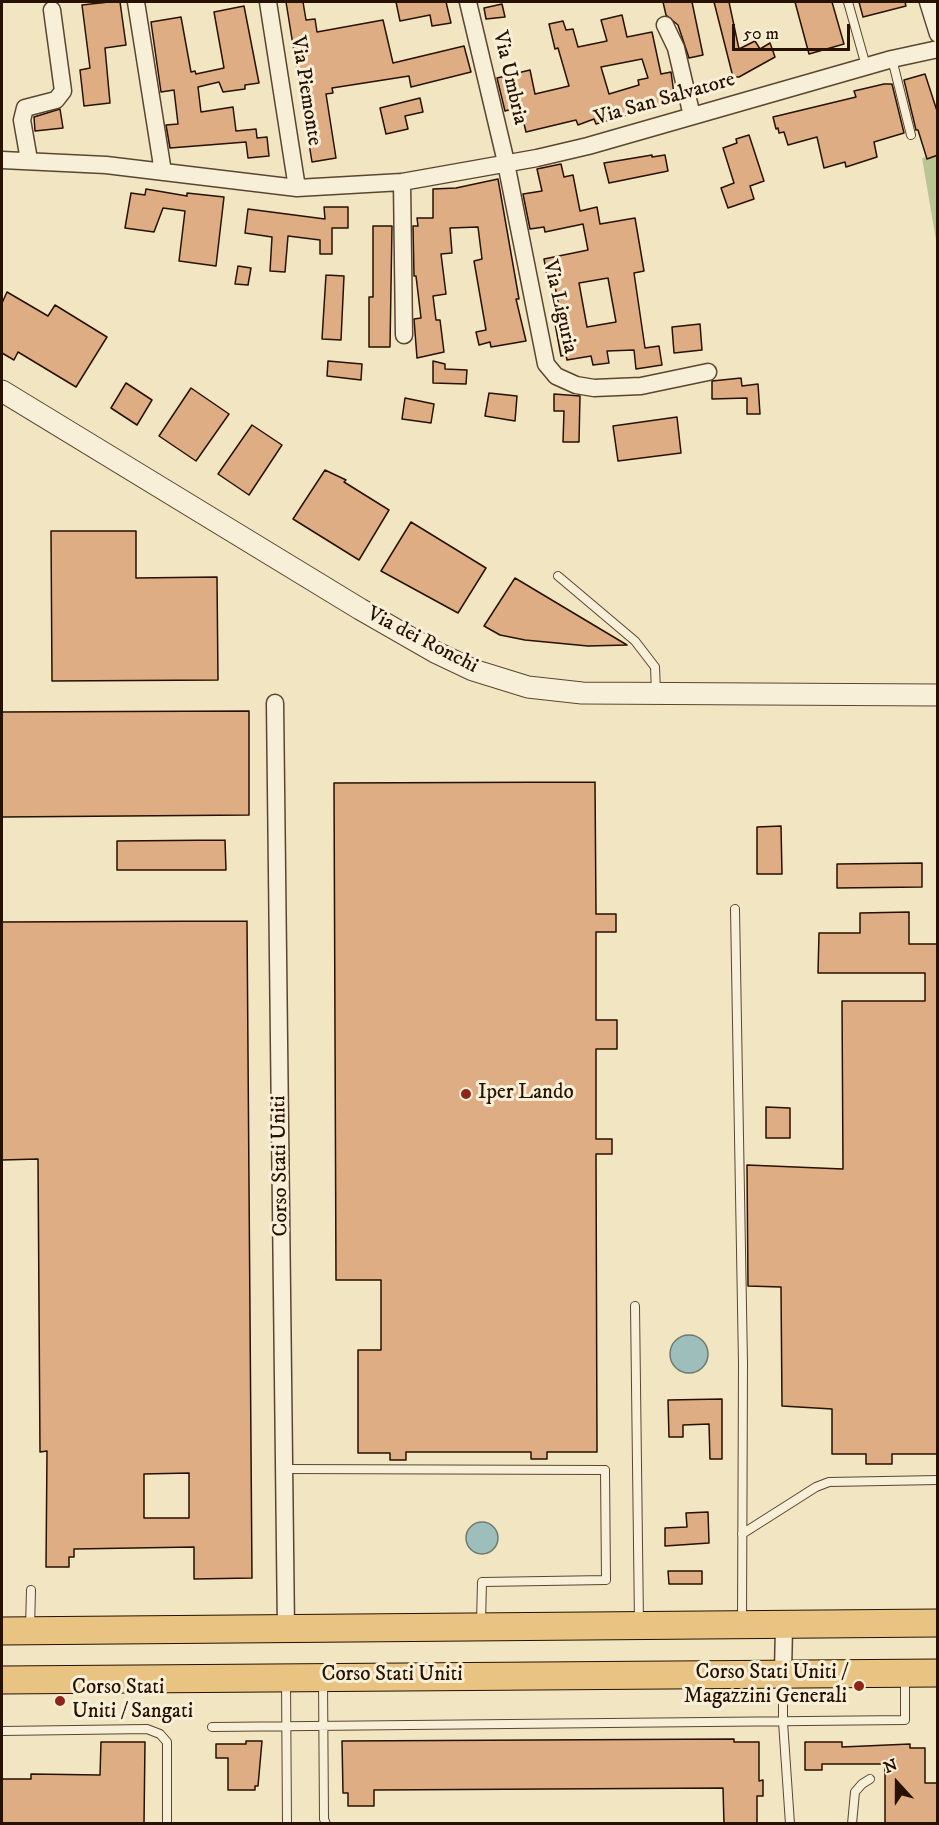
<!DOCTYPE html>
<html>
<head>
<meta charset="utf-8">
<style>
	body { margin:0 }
	#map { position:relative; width:939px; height:1825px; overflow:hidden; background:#f2e6c2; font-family:"IM FELL DW Pica",serif }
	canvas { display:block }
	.frame { position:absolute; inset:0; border:3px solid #271100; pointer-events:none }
	.north { position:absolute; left:867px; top:1753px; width:60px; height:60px; -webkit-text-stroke:4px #f7efd7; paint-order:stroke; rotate:339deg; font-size:16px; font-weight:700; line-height:24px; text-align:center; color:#271100 }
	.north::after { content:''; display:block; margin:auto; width:21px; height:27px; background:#271100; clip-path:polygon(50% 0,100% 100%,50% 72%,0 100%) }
	.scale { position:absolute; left:732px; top:24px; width:118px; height:27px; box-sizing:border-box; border:3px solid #271100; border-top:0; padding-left:8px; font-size:18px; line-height:21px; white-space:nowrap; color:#271100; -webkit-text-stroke:4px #f7efd7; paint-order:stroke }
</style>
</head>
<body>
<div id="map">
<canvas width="939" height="1825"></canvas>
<div class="frame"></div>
<div class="north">N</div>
<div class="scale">50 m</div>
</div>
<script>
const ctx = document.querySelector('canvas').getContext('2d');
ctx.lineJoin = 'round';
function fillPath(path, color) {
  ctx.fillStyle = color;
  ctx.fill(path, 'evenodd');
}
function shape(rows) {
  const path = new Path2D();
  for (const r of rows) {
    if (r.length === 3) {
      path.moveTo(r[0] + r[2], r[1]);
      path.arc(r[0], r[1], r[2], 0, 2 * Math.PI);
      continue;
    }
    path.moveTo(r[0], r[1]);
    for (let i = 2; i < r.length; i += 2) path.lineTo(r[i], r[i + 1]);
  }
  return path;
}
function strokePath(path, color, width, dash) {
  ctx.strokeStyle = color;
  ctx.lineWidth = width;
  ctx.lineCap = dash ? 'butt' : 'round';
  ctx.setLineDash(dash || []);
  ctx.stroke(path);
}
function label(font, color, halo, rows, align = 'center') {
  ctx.font = font + ' "IM FELL DW Pica",serif';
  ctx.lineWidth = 6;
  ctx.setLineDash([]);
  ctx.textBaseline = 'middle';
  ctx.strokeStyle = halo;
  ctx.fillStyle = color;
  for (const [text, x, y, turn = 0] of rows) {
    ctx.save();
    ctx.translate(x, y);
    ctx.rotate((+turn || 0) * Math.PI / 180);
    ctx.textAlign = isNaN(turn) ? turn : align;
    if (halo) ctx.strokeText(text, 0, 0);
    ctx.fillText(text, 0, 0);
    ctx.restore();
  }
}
fillPath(shape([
	[937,155,937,246,922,158]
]), '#bac594');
const water = shape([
	[689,1354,19],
	[482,1538,16]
]);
fillPath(water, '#9dbebb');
strokePath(water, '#6e7970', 1.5);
const building = shape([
	[109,2,120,2,126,45,105,48,110,103,84,106,80,70,90,68,82,5,109,2],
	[286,2,303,2,306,20,315,19,317,32,383,20,393,63,464,46,471,72,411,87,409,76,332,88,333,93,326,94,336,158,312,162,286,2],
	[396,2,446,2,451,23,432,26,430,15,400,21,396,2],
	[663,2,692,2,703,55,689,58,678,25,666,15,663,2],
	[714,2,729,2,739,49,755,41,760,49,770,43,775,57,739,77,733,77,714,2],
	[795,2,832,2,844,44,809,54,795,2],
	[859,2,905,2,906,6,863,17,859,2],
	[502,4,505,17,486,19,484,8,502,4],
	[244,6,259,83,245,85,245,89,223,92,219,82,198,87,201,112,233,107,236,131,256,129,257,138,267,137,269,156,248,158,246,142,170,148,166,125,178,124,174,90,161,92,151,22,181,17,191,72,195,71,196,74,224,68,214,12,244,6],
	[622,15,627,37,652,32,661,74,671,72,675,101,596,124,594,119,578,125,576,120,526,132,520,107,505,111,497,78,530,70,535,94,569,86,558,48,555,49,549,24,563,21,566,30,573,29,578,47,607,41,601,20,622,15],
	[642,59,648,78,638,80,639,85,609,94,601,67,642,59],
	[925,74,938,114,938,155,927,159,918,130,916,130,904,80,925,74],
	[884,84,892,84,904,133,874,142,877,157,846,167,845,162,824,168,817,137,788,145,784,132,779,133,778,128,776,129,773,117,856,97,854,91,884,84],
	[420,98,423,112,405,116,408,129,386,134,380,108,420,98],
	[60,109,63,128,35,131,34,117,60,109],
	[749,135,764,181,750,186,754,199,728,208,721,188,734,183,723,148,737,143,736,139,749,135],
	[652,155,652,157,665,155,668,171,609,183,604,163,652,155],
	[561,164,564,177,573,175,580,211,597,207,600,224,635,218,644,271,634,273,645,348,659,346,662,365,636,369,634,350,607,351,609,363,593,365,591,356,567,360,566,355,561,356,554,318,554,313,560,312,555,286,549,287,544,259,588,250,583,224,545,232,544,227,530,229,523,194,542,191,537,169,561,164],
	[608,278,616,322,587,327,579,283,608,278],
	[498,179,519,299,516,299,526,341,491,347,490,342,479,345,476,332,486,330,474,261,482,259,478,227,450,228,452,253,441,254,446,294,433,296,436,320,440,320,444,352,417,358,414,319,421,318,416,276,414,276,413,226,418,226,417,218,433,218,433,189,456,188,498,179],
	[146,189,187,196,187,193,224,197,216,266,179,261,185,211,163,208,154,232,125,228,131,193,145,195,146,189],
	[324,207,348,207,348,228,332,228,332,254,320,254,320,240,288,236,285,272,270,271,272,237,245,233,248,209,325,219,324,207],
	[373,226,392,226,390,347,369,347,369,297,373,297,373,226],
	[238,266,251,268,248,285,235,284,238,266],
	[326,275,344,276,341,340,322,339,326,275],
	[7,292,48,316,55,305,107,337,76,387,18,352,14,360,2,353,2,303,7,292],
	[700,324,702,350,674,353,672,327,700,324],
	[328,361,362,364,361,380,327,376,328,361],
	[433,361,445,364,445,369,467,370,466,384,433,383,433,361],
	[741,378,742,386,758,384,760,414,747,414,747,398,712,399,712,381,741,378],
	[126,383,152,400,137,425,111,408,126,383],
	[191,388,229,414,196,461,159,436,191,388],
	[489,393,517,396,515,421,485,416,489,393],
	[554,394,580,396,579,442,563,442,564,411,554,411,554,394],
	[405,398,434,404,431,423,402,419,405,398],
	[677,417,681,453,618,461,613,426,677,417],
	[252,425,282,445,249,495,218,474,252,425],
	[325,470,346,480,344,482,389,510,359,560,293,519,325,470],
	[411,522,486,568,458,613,381,571,411,522],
	[51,531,136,531,136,578,217,577,218,680,52,681,51,531],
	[515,578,627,645,588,646,525,640,500,635,484,626,515,578],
	[249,711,249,815,2,817,2,712,249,711],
	[595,782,596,914,616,914,616,932,596,932,596,1020,617,1020,617,1049,596,1049,596,1139,612,1139,612,1154,596,1154,597,1452,547,1452,547,1459,531,1459,531,1452,406,1452,406,1460,390,1460,390,1453,358,1453,358,1350,381,1350,381,1280,336,1280,334,783,595,782],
	[781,826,782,874,757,874,757,827,781,826],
	[225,840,226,870,117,870,117,841,225,840],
	[922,863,922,887,837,888,837,864,922,863],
	[909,912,909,944,937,944,938,1454,892,1454,892,1464,866,1464,866,1454,832,1454,832,1409,782,1406,781,1287,748,1286,747,1165,843,1169,842,1001,925,1001,925,973,818,973,819,933,860,933,860,913,909,912],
	[247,921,252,1578,194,1579,194,1547,74,1549,74,1557,69,1557,69,1567,46,1567,47,1451,40,1452,38,1159,2,1160,2,922,247,921],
	[189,1473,189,1518,144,1518,144,1474,189,1473],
	[766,1107,790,1108,790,1138,766,1138,766,1107],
	[722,1399,722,1459,710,1459,709,1424,683,1425,683,1437,669,1437,668,1400,722,1399],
	[708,1512,709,1543,665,1546,665,1528,687,1527,686,1513,708,1512],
	[668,1571,702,1571,702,1584,669,1584,668,1571],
	[734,1739,734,1742,759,1742,759,1781,763,1780,763,1796,757,1796,757,1824,724,1824,723,1788,374,1790,374,1806,348,1806,348,1793,343,1793,342,1741,734,1739],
	[246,1741,262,1741,258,1786,255,1786,255,1790,228,1790,228,1758,216,1758,216,1744,246,1744,246,1741],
	[101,1742,145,1742,144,1824,2,1824,2,1779,31,1779,31,1774,100,1775,101,1742],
	[805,1742,842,1742,842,1747,910,1744,910,1748,925,1748,925,1783,938,1783,938,1824,885,1824,885,1764,822,1764,822,1770,805,1770,805,1742]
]);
fillPath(building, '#dfad84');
strokePath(building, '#271100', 1.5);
const service = shape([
	[848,2,866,66],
	[892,59,911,135],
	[558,576,635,641,655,667,656,692],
	[735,909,743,1364,742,1622],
	[635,1306,639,1623],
	[284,1469,605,1470,606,1580,482,1582,481,1623],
	[742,1534,816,1487,829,1482,938,1480],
	[30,1629,31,1590],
	[783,1677,783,1722,790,1824],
	[286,1680,287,1824],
	[323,1680,324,1819,326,1824],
	[212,1727,905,1720,905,1677],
	[2,1731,147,1729,160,1734,167,1742,167,1824],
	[852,1824,855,1792,862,1784,870,1779]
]);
const minor = shape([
	[136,2,163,172],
	[268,2,297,188],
	[468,2,505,158,546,364,556,376,576,385,594,388,641,386,708,372],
	[928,2,938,34],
	[665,25,676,48,692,116],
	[2,160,106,165,297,188,402,182,537,158,588,146,892,59,938,49],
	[29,160,22,120,25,108,56,100,63,91,52,10],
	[402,182,404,335],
	[275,703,286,1630],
	[783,1673,784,1626]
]);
const tertiary = shape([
	[2,391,360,609,435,652,473,670,528,687,582,693,938,695]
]);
const primary = shape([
	[2,1631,938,1623],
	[2,1680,938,1673]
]);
strokePath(service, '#5a4630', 10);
strokePath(minor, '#5a4630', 19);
strokePath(tertiary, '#5a4630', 23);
strokePath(primary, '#271100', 29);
strokePath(service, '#f7efd7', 8);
strokePath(minor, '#f7efd7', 16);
strokePath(tertiary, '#f7efd7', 21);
strokePath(primary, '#e9c381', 27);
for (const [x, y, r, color] of [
	[466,1094,6,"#8f2418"],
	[859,1686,6,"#8f2418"],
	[60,1701,6,"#8f2418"]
]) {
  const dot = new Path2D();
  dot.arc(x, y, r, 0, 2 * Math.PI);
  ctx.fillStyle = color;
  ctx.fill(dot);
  strokePath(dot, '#f7efd7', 2);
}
label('21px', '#271100', '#f7efd7', [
	["Via Umbria",509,78,77],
	["Via Piemonte",305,91,81],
	["Via San Salvatore",665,100,-16],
	["Via Liguria",559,307,77],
	["Via dei Ronchi",422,641,27],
	["Corso Stati Uniti",281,1166,-91],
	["Corso Stati Uniti",392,1676]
]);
label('21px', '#271100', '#f7efd7', [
	["Iper Lando",478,1094],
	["Corso Stati Uniti /",847,1674,"right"],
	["Magazzini Generali",847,1698,"right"],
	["Corso Stati",72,1689],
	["Uniti / Sangati",72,1713]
], 'left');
</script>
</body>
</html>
